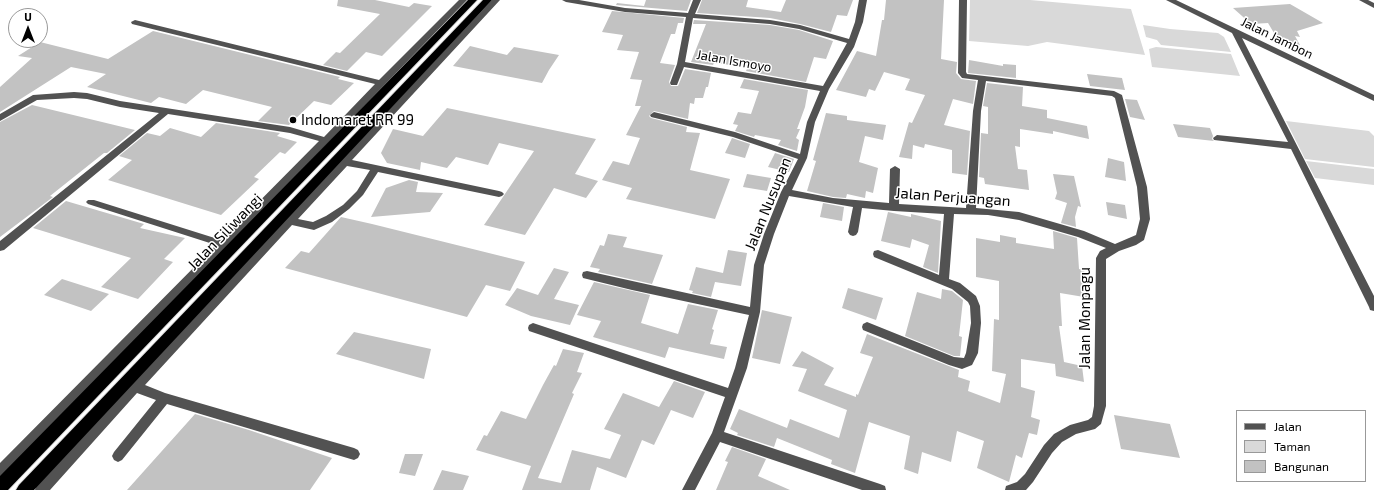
<!DOCTYPE html>
<html>
<head>
<meta charset="utf-8">
<style>
	body { margin:0 }
	#map { position:relative; width:1374px; height:490px; overflow:hidden; background:#fff; font-family:"Exo 2",sans-serif }
	canvas { display:block }
	.legend { position:absolute; left:1236px; top:410px; width:130px; height:72px; box-sizing:border-box; background:#fff; border:1px solid #999; margin:0; padding:5px 7px; list-style:none; font-size:12px; color:#000 }
	.legend li { display:flex; align-items:center; gap:8px; height:20px }
	.legend b { width:20px; border:1px solid #999 }
	.north { position:absolute; left:8px; top:8px; width:40px; height:40px; box-sizing:border-box; background:#fff; border:1px solid #999; border-radius:50%; rotate:0deg; font-size:11px; font-weight:700; line-height:16px; text-align:center; color:#000 }
	.north::after { content:''; display:block; margin:auto; width:14px; height:18px; background:#000; clip-path:polygon(50% 0,100% 100%,50% 72%,0 100%) }
</style>
</head>
<body>
<div id="map">
<canvas width="1374" height="490"></canvas>
<ul class="legend">
<li><b style="height:5px;background:#525252"></b>Jalan</li>
<li><b style="height:11px;background:#d9d9d9"></b>Taman</li>
<li><b style="height:11px;background:#c2c2c2"></b>Bangunan</li>
</ul>
<div class="north">U</div>
</div>
<script>
const ctx = document.querySelector('canvas').getContext('2d');
ctx.lineJoin = 'round';
function fillPath(path, color) {
  ctx.fillStyle = color;
  ctx.fill(path, 'evenodd');
}
function shape(rows) {
  const path = new Path2D();
  for (const r of rows) {
    path.moveTo(r[0], r[1]);
    for (let i = 2; i < r.length; i += 2) path.lineTo(r[i], r[i + 1]);
  }
  return path;
}
function strokePath(path, color, width, dash) {
  ctx.strokeStyle = color;
  ctx.lineWidth = width;
  ctx.lineCap = dash ? 'butt' : 'round';
  ctx.setLineDash(dash || []);
  ctx.stroke(path);
}
function label(font, color, halo, rows, align = 'center') {
  ctx.font = font + ' "Exo 2",sans-serif';
  ctx.lineWidth = 3;
  ctx.setLineDash([]);
  ctx.textBaseline = 'middle';
  ctx.strokeStyle = halo;
  ctx.fillStyle = color;
  for (const [text, x, y, turn = 0] of rows) {
    ctx.save();
    ctx.translate(x, y);
    ctx.rotate((+turn || 0) * Math.PI / 180);
    ctx.textAlign = isNaN(turn) ? turn : align;
    if (halo) ctx.strokeText(text, 0, 0);
    ctx.fillText(text, 0, 0);
    ctx.restore();
  }
}
fillPath(shape([
	[970,0,1030,0,1131,9,1145,55,1047,42,1028,46,969,41],
	[1143,25,1170,29,1218,33,1224,37,1231,52,1161,45,1157,40,1146,37],
	[1156,47,1231,54,1240,76,1152,67,1149,49],
	[1286,121,1369,131,1374,136,1374,167,1305,159],
	[1306,161,1374,169,1374,185,1315,178]
]), '#d9d9d9');
fillPath(shape([
	[338,0,375,0,409,7,414,3,432,6,382,56,366,52,347,71,323,65,336,52,340,53,380,14,337,6],
	[646,0,691,0,687,11,616,5,617,3,644,6],
	[702,0,748,0,746,7,781,12,786,0,853,0,847,16,837,15,831,32,800,24,770,18,697,13],
	[886,0,944,0,941,59,957,62,956,73,961,79,976,81,973,104,953,99,944,125,970,131,967,175,952,173,952,150,925,144,924,148,913,145,912,159,899,157,909,122,912,123,925,95,905,90,910,79,884,72,875,91,869,89,866,97,836,90,857,51,876,56,882,20,884,20],
	[1290,4,1323,23,1297,31,1300,37,1295,36,1300,45,1280,43,1268,23,1251,24,1233,8],
	[612,11,684,18,683,23,678,23,675,34,671,34,660,63,675,65,669,82,671,86,678,86,685,69,711,73,708,87,706,87,703,98,695,98,694,104,690,103,688,119,654,111,649,116,651,118,687,127,686,132,700,133,690,170,730,179,715,219,626,199,632,188,602,180,613,161,629,165,640,138,626,135,641,106,635,106,642,80,630,79,639,52,617,50,623,35,602,32],
	[694,20,770,25,799,30,833,41,826,59,814,57,806,82,746,71,748,67,714,63,713,65,691,62,706,24,693,24],
	[153,31,340,77,338,79,354,83,331,105,314,101,289,125,258,121,272,107,203,90,186,104,159,97,151,103,87,87,106,74,71,67,0,112,0,87,32,58,18,56,40,42,108,59],
	[470,46,507,55,514,47,559,55,549,70,542,83,453,66],
	[969,60,1003,66,1003,64,1016,65,1016,78,968,73],
	[1087,74,1122,78,1125,90,1090,86],
	[744,79,808,90,805,107,797,129,800,129,796,138,799,140,797,151,778,145,781,140,755,135,754,137,735,131,738,125,733,124,738,112,751,114,759,91,740,88],
	[987,83,1023,87,1022,106,1047,110,1047,118,1087,126,1089,139,1053,131,1053,134,1020,129,1020,147,1015,146,1018,169,1027,170,1029,190,985,184,984,178,979,177,981,133,988,134,988,107,983,106],
	[1125,99,1137,100,1145,120,1130,117],
	[32,105,135,130,107,153,104,153,50,196,53,197,0,237,0,122],
	[447,108,596,139,575,174,598,181,586,198,554,188,525,235,484,225,534,151,499,143,488,165,456,157,447,168,421,162,420,170,387,163,381,153,393,129,423,136],
	[826,113,847,116,847,120,886,125,883,140,865,136,859,162,878,168,873,193,866,191,865,198,847,194,846,198,833,197,807,191,816,161,813,160],
	[216,123,280,133,277,136,297,142,285,154,280,152,254,177,259,179,221,215,108,180,132,160,119,156,147,133,160,136,170,128,201,137],
	[1173,124,1210,128,1213,136,1212,139,1214,141,1178,137],
	[732,138,750,144,745,158,725,153],
	[775,153,794,159,789,172,768,167],
	[1108,158,1124,162,1126,181,1105,177],
	[747,174,771,178,767,191,743,187],
	[1053,174,1074,176,1081,207,1078,206,1075,217,1076,227,1061,223,1067,203,1055,199,1057,193],
	[409,180,418,182,416,192,443,193,430,212,371,217,386,188],
	[66,201,144,224,140,228,185,238,164,259,173,262,138,299,101,287,131,258,33,228],
	[1106,202,1125,205,1127,219,1108,215],
	[823,203,844,207,842,221,820,217],
	[888,212,911,217,911,214,941,221,938,273,923,267,929,245,912,239,910,248,881,241],
	[341,217,372,224,525,262,510,291,486,285,467,317,285,268,301,251,309,253],
	[1053,231,1077,238,1079,269,1084,270,1090,298,1060,293,1062,326,1059,326,1064,362,1082,366,1084,382,1056,376,1055,364,1021,359,1021,387,1035,391,1031,417,1040,420,1037,435,1029,433,1022,458,1016,455,1009,482,977,468,984,441,957,431,951,462,922,452,918,474,904,469,910,436,869,422,855,473,831,464,832,460,777,438,774,447,737,435,738,433,730,429,739,409,787,428,790,419,839,438,847,410,798,391,807,369,792,366,802,351,834,368,824,385,856,397,856,394,858,395,873,357,860,353,867,334,959,370,958,377,970,381,968,391,1000,403,1006,374,992,371,994,319,999,320,999,281,976,277,976,238,1000,242,1000,235,1016,238,1016,243,1054,249],
	[608,234,627,237,623,247,663,255,652,284,598,272,600,269,590,267,600,245,604,246],
	[728,250,747,253,741,286,715,282,711,297,692,293,693,291,689,290,696,267,723,273],
	[554,268,569,272,554,299,579,305,570,325,531,316,505,305,517,288,538,295],
	[62,279,109,294,91,311,44,295],
	[594,282,650,295,641,323,678,334,688,304,718,310,712,329,714,330,710,344,727,347,724,359,669,347,665,358,593,337,601,321,577,315],
	[848,288,883,298,876,320,842,308],
	[942,289,952,291,963,300,959,336,962,337,960,356,954,356,905,336,917,292,941,299],
	[762,310,792,317,780,364,752,358],
	[354,332,431,349,424,379,336,354],
	[563,349,584,353,577,372,582,373,572,393,574,394,538,478,561,483,572,450,610,459,621,435,604,429,623,393,659,407,674,381,705,392,693,418,671,410,654,445,642,440,626,478,597,467,590,490,522,490,531,466,476,450,484,435,487,436,501,411,526,419,543,385,554,365,556,366],
	[195,414,249,430,332,458,310,490,127,490],
	[1114,415,1170,424,1180,458,1121,449],
	[732,447,766,459,758,476,790,490,716,490,728,462,725,461],
	[405,454,423,454,415,476,399,473],
	[442,470,469,476,463,490,433,490]
]), '#c2c2c2');
const highway = shape([
	[468,0,477,0,8,490,0,490,0,476,468,0],
	[483,0,492,0,34,490,16,490,19,485,483,0]
]);
strokePath(highway, '#dbdbdb', 2);
fillPath(shape([
	[459,0,467,0,4,476,0,478,0,463,216,245,88,204,86,202,88,200,94,200,221,240,319,141,290,133,168,114,4,250,0,251,0,241,159,113,120,107,87,99,74,98,37,100,0,121,0,114,33,95,74,92,87,93,120,101,290,127,324,137,375,84,132,24,131,22,135,20,379,80,459,0],
	[492,0,500,0,352,160,499,191,502,192,504,194,502,196,499,197,378,172,363,195,349,209,332,222,314,230,292,225,145,385,165,393,354,448,358,450,360,454,358,458,354,460,167,404,122,460,118,462,114,460,112,456,114,452,156,400,137,393,50,490,35,490,36,486,132,382,492,0],
	[347,166,370,170,357,191,343,205,326,216,313,222,298,219,347,166],
	[562,0,579,0,625,8,688,13,693,0,701,0,695,14,770,20,800,25,849,39,855,22,859,0,867,0,863,22,854,47,829,89,815,122,807,158,792,190,833,198,889,203,890,169,895,166,900,169,899,204,966,208,973,111,978,80,962,78,958,73,959,0,967,0,966,72,967,74,1114,91,1122,95,1147,187,1150,219,1144,240,1136,245,1119,251,1106,259,1106,406,1101,424,1095,429,1076,434,1062,442,1052,453,1033,482,1026,490,1005,490,1006,486,1017,482,1025,474,1044,445,1054,434,1070,425,1088,420,1092,417,1094,406,1096,258,1100,251,1106,248,1078,237,1019,220,988,215,954,214,949,279,960,283,976,296,980,306,981,323,978,353,972,365,962,369,949,365,863,330,862,327,863,324,867,322,954,357,964,358,966,353,971,323,970,306,968,302,952,289,874,257,873,254,874,251,878,250,939,275,944,214,894,211,862,208,858,232,856,235,853,236,850,235,848,232,853,207,789,196,774,234,764,265,760,312,747,368,724,432,880,484,885,486,886,490,862,490,720,442,695,490,682,490,712,433,725,397,529,331,528,328,529,325,533,323,728,388,735,368,749,315,632,290,587,279,583,278,582,275,583,272,587,271,750,307,754,265,764,234,781,192,798,159,733,137,651,117,650,115,654,112,735,132,800,154,807,122,820,91,684,67,677,85,671,85,670,83,677,64,686,17,625,12,566,2,562,0],
	[693,18,770,24,799,29,847,43,823,86,685,62,693,18],
	[986,81,1112,96,1115,98,1137,187,1140,219,1136,235,1115,244,1084,231,1019,212,976,208,981,111,986,81],
	[1166,0,1176,0,1374,95,1374,101,1242,38,1374,296,1374,311,1370,310,1369,307,1291,149,1214,140,1213,138,1217,135,1288,142,1232,33,1166,0],
	[1359,0,1368,0,1374,3,1374,8,1359,0]
]), '#525252');
fillPath(highway, '#000');
for (const [x, y, r, color] of [
	[293,120,4,"#000"]
]) {
  const dot = new Path2D();
  dot.arc(x, y, r, 0, 2 * Math.PI);
  ctx.fillStyle = color;
  ctx.fill(dot);
  strokePath(dot, '#fff', 1.5);
}
label('13px', '#000', '#fff', [
	["Jalan Jambon",1277,38,26],
	["Jalan Ismoyo",734,61,10]
]);
label('15px', '#000', '#fff', [
	["Indomaret RR 99",301,120]
], 'left');
label('15px', '#000', '#fff', [
	["Jalan Perjuangan",953,197,4],
	["Jalan Nusupan",768,204,-68],
	["Jalan Siliwangi",225,232,-46],
	["Jalan Monpagu",1085,318,-90]
]);
</script>
</body>
</html>
